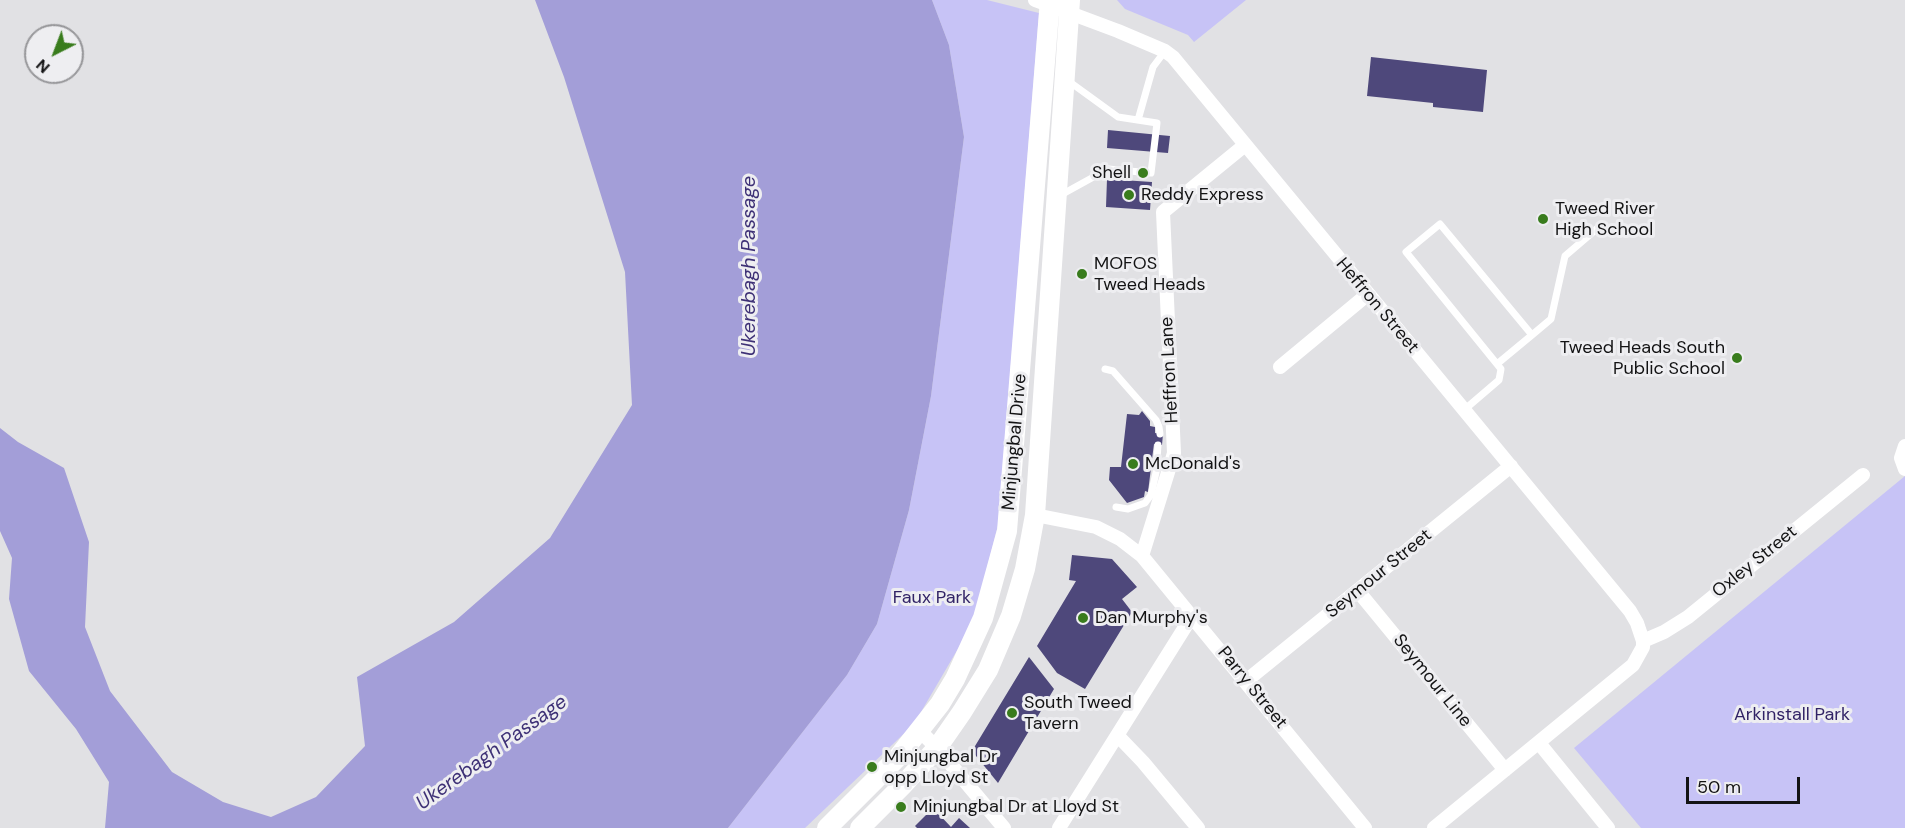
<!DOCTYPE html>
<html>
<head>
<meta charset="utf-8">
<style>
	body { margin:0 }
	#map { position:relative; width:1905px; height:828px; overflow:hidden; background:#e1e1e4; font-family:"DM Sans",sans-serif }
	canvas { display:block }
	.north { position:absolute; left:24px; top:24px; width:60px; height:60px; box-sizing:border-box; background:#eeeef1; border:2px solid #969699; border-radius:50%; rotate:222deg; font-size:16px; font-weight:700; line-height:24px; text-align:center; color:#131314 }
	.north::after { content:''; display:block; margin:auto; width:21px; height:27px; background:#397c1d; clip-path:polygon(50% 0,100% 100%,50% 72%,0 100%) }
	.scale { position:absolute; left:1686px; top:777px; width:114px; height:27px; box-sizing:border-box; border:3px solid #131314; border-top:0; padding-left:8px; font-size:18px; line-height:21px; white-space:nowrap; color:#131314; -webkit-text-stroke:4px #eeeef1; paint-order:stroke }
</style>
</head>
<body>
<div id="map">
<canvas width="1905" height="828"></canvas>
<div class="north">N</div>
<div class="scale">50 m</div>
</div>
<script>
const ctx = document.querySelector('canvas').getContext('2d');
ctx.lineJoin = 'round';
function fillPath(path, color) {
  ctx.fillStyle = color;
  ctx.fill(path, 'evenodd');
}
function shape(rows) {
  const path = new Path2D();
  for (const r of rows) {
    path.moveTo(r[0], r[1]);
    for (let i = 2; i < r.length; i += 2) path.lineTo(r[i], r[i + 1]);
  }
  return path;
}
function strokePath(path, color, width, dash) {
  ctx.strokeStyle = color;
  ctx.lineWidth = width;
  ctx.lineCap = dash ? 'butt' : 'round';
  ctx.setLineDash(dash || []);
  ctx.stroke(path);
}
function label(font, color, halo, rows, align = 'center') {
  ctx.font = font + ' "DM Sans",sans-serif';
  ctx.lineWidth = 6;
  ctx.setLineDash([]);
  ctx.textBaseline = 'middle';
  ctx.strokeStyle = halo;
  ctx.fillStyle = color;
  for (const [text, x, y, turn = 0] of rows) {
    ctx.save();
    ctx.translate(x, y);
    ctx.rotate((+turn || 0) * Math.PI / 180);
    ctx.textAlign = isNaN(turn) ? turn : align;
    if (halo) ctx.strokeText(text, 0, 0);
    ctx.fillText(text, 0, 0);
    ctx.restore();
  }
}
fillPath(shape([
	[932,0,987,0,1039,13,998,525,973,623,914,724,805,828,728,828,847,675,877,624,909,510,931,396,964,137,949,45],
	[1117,0,1246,0,1194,42,1188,35,1125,9],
	[1905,476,1905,828,1641,828,1574,748]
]), '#c7c3f6');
fillPath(shape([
	[535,0,932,0,949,45,964,137,931,396,909,510,877,624,847,675,728,828,105,828,109,782,76,729,29,671,9,599,12,558,0,531,0,428,18,442,64,468,89,542,85,627,110,691,172,772,223,802,271,817,316,797,365,746,357,677,454,622,550,538,632,405,625,272,564,77]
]), '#a39ed8');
fillPath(shape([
	[1371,57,1487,70,1483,112,1433,107,1433,103,1367,96],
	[1108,130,1170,136,1168,153,1107,148],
	[1107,179,1152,182,1150,210,1106,207],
	[1142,411,1150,421,1150,426,1155,427,1155,433,1163,434,1162,445,1154,444,1152,459,1162,460,1161,469,1151,468,1148,492,1145,491,1144,497,1127,503,1109,480,1110,467,1121,467,1127,414,1139,415],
	[1072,555,1112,559,1137,587,1122,599,1132,612,1085,689,1057,673,1037,646,1076,581,1069,580],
	[1029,657,1054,689,998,783,972,751],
	[933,808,951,827,959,818,970,828,917,828,915,826]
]), '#4e487b');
strokePath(shape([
	[1138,120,1153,67,1165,51],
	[1059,196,1108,169,1151,173,1157,123,1118,117,1067,80],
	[1532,335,1551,319,1565,256,1600,226],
	[1105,369,1113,371,1156,420,1159,427,1160,434],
	[1464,410,1499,380,1501,369,1406,252,1440,224,1532,335,1497,364],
	[1157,459,1158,445],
	[1116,507,1128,509,1145,503,1151,495,1157,468]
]), '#fff', 7);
strokePath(shape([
	[1035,0,1118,31,1165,51,1173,57,1564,531,1630,611,1637,623,1643,641,1643,647,1633,665,1434,828],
	[1280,367,1368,294],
	[1905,446,1901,458,1905,469],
	[1035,515,1096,527,1120,539,1142,556,1365,828],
	[1142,556,1174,453,1163,212,1245,145],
	[1358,591,1505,770],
	[1643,641,1664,632,1688,617,1863,475],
	[1246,681,1511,466],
	[920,731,937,748,1004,828],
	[1118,736,1143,762,1198,828],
	[1539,743,1608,828],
	[1059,828,1192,616]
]), '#fff', 14);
strokePath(shape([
	[827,828,899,756,940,704,955,679,983,618,1007,531,1050,0],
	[860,828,902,786,937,748,962,712,988,670,1011,616,1025,569,1035,515,1070,0]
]), '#fff', 20);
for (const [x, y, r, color] of [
	[1143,173,6,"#397c1d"],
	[1129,195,6,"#397c1d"],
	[1543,219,6,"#397c1d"],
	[1082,274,6,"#397c1d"],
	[1737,358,6,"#397c1d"],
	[1133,464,6,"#397c1d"],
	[1083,618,6,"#397c1d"],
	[1012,713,6,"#397c1d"],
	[872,767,6,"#397c1d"],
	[901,807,6,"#397c1d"]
]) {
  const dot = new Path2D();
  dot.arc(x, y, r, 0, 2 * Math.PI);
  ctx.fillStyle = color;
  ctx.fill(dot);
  strokePath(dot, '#eeeef1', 2);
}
label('18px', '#131314', '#eeeef1', [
	["Shell",1131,173,"right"],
	["Reddy Express",1141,195],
	["Tweed River",1555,209],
	["High School",1555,230],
	["MOFOS",1094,264],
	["Tweed Heads",1094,285],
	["Tweed Heads South",1725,348,"right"],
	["Public School",1725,369,"right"],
	["McDonald's",1145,464],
	["Dan Murphy's",1095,618],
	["South Tweed",1024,703],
	["Tavern",1024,724],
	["Minjungbal Dr",884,757],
	["opp Lloyd St",884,778],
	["Minjungbal Dr at Lloyd St",913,807]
], 'left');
label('18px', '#131314', '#eeeef1', [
	["Heffron Street",1377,306,50],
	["Heffron Lane",1170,370,-93],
	["Minjungbal Drive",1015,442,-85],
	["Oxley Street",1755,562,-39],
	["Seymour Street",1379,574,-39],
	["Seymour Line",1432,681,51],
	["Parry Street",1252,688,51]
]);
label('18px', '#312366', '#eeeef1', [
	["Faux Park",932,598],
	["Arkinstall Park",1792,715]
]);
label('italic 20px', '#3e3176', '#eeeef1', [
	["Ukerebagh Passage",750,266,-90],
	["Ukerebagh Passage",492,753,-36]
]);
</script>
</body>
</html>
